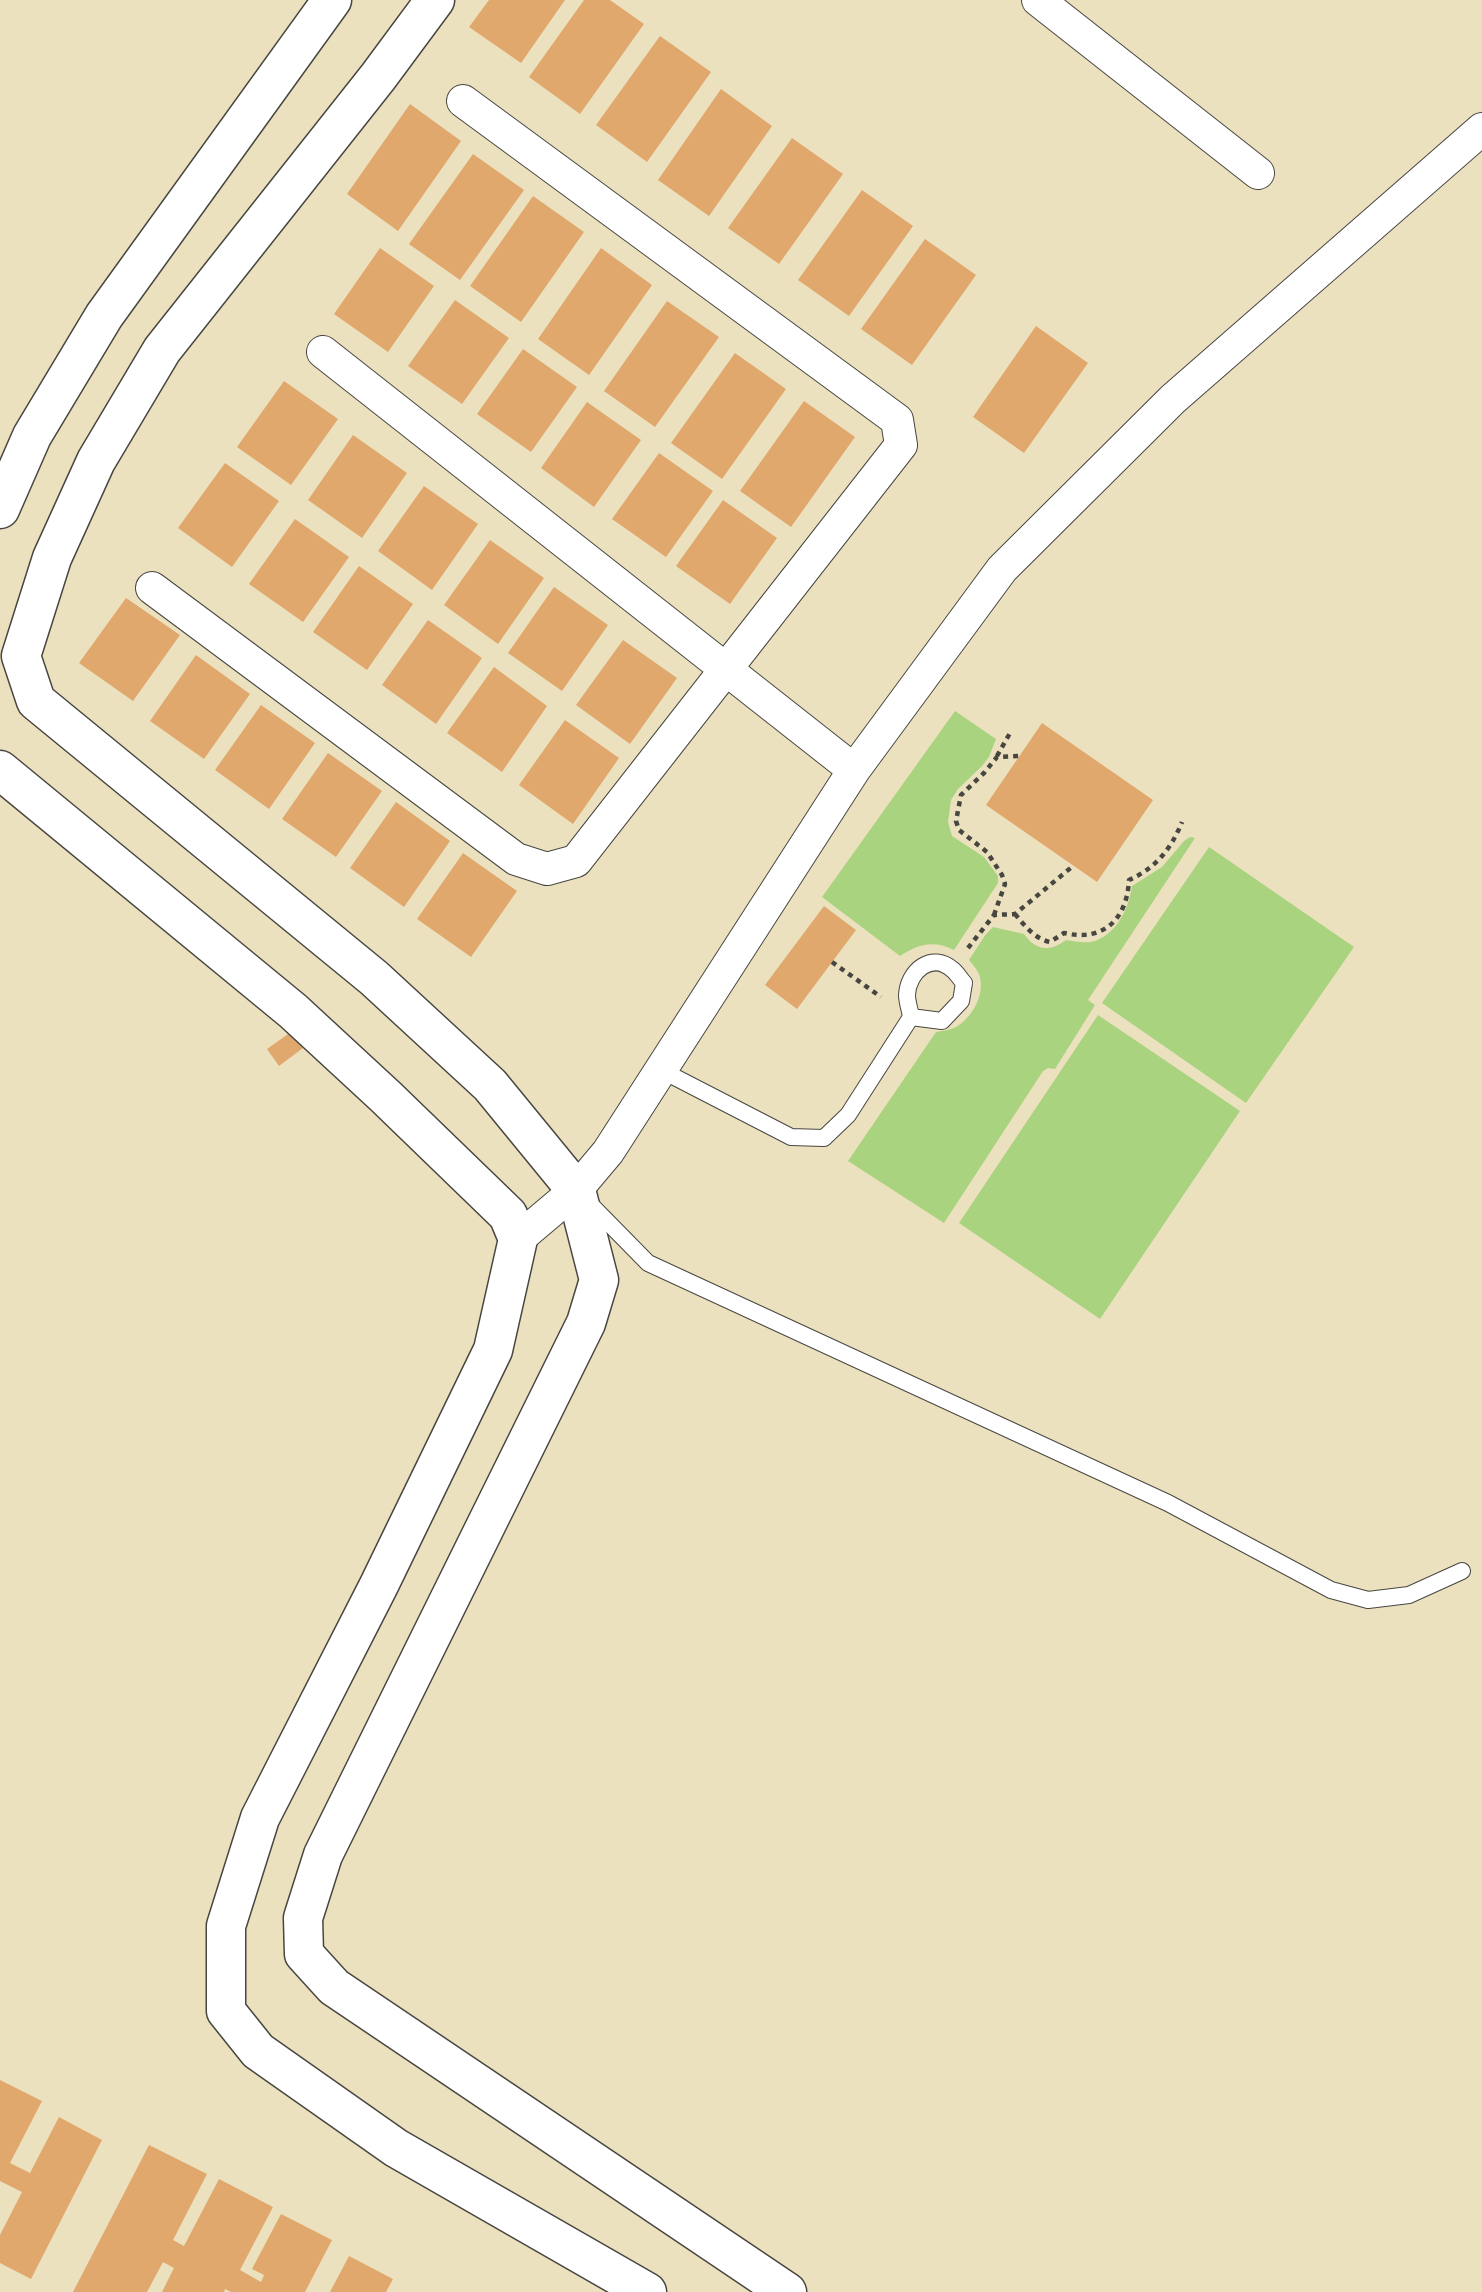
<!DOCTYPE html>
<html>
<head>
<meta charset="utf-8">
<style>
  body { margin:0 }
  canvas { display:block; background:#ebe1be }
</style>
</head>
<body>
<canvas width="1482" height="2292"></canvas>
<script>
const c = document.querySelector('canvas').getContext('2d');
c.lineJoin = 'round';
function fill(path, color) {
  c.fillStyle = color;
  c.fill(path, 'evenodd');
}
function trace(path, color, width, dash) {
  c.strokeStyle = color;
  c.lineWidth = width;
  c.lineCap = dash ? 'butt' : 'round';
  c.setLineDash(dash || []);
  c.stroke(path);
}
fill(new Path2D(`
  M955,711L996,739L989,757L982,766L958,789L951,800L948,822L952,836L984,857L998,876V883L954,950C933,940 919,944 900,956L822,897Z
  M1190,837L1195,838L1088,1000L1095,1005L1055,1069L1048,1068L1043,1071L944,1223L848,1161L936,1032C942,1031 949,1030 954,1028C972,1019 986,994 979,974C977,969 972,964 969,960L986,934L993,927L1024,934C1036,951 1050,952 1066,940C1075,941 1086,944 1095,941C1117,933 1129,908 1132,886L1162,867L1184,841Z
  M1209,847L1354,947L1246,1103L1102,1003Z
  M1098,1015L1240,1111L1100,1319L959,1223Z`), '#aad37f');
fill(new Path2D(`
  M489,0H565L521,63L469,27Z
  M584,0H610L644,24L580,114L529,77Z
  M660,36L711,72L647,162L596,125Z
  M721,89L772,126L709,216L658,180Z
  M410,104L461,141L398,231L347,194Z
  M792,138L843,174L779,264L728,228Z
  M473,154L524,190L460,280L409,244Z
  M862,190L913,226L849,316L798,280Z
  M533,196L584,232L521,322L470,286Z
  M925,239L976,275L912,365L861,329Z
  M380,248L434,286L388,352L334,314Z
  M601,248L652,285L589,375L538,339Z
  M455,300L509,338L462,404L408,366Z
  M667,301L719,337L655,427L604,391Z
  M1036,326L1088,363L1024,453L973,417Z
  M523,349L577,387L531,452L477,414Z
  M735,353L786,389L722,479L671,443Z
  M284,381L338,419L291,485L237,447Z
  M804,401L855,437L791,527L740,491Z
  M587,402L641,440L594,507L541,468Z
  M353,435L407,473L362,538L308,500Z
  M659,453L713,491L666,557L612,519Z
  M225,463L279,501L232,567L178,528Z
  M424,486L478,524L432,590L378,551Z
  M723,500L777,538L730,604L676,566Z
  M295,519L349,557L303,622L249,584Z
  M490,540L544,578L498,644L444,605Z
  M359,566L413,604L367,670L313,632Z
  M554,587L608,625L562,691L508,653Z
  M126,598L180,635L133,701L79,663Z
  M428,620L482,658L436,724L382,685Z
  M623,640L677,678L630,744L576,705Z
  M196,655L250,694L204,759L150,721Z
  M494,667L547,706L502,772L447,733Z
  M261,705L315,743L269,809L215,770Z
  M565,720L619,758L573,824L519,785Z
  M1042,723L1153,800L1097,882L986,805Z
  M328,753L382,791L336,857L282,819Z
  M396,802L450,841L404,907L350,868Z
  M463,853L517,891L471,957L417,919Z
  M824,906L856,930L797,1009L765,985Z
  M291,1032L303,1048L279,1066L267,1049Z
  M0,2080L42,2101L10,2163L30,2173L59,2117L102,2140L31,2279L0,2263V2235L22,2192L0,2181Z
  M149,2145L207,2174L173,2240L184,2246L219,2179L273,2207L240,2270L261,2282L264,2275L252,2269L281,2214L332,2240L305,2292H231L225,2289L224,2292H162L174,2268L163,2262L147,2292H73Z
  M349,2256L393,2279L386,2292H330Z`), '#e0a86d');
const lane = new Path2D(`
  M661,1070L791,1137L824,1138L848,1115L911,1017C910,1010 907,1002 907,995C908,971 932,951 953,970C957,973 960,979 964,983L961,1001L942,1021L911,1017
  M588,1202L648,1263L1168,1503L1331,1590L1368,1600L1409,1595L1462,1571`);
const street = new Path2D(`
  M1038,0L1258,173
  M323,352L854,770
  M152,588L516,859L547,869L576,861L901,445L897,420L463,101
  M518,1239L576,1190L608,1152L854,770L1002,569L1173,399L1482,129`);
const secondary = new Path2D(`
  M435,0L378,77L162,350L96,461L52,558L21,656L36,701L374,978L490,1085L576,1190L599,1280L586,1323L323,1855L303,1918L304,1954L334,1987L787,2292
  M0,509L32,436L104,316L332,0
  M0,770L293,1011L385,1096L508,1215L518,1239L493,1350L379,1585L260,1818L226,1926V2011L258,2051L396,2148L647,2292`);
trace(lane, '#484641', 18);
trace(street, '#484641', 34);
trace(secondary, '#484641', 41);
trace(new Path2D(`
  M997,756L1010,733
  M1015,914C1025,926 1035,939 1050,942L1064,933C1104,942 1127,919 1129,880C1156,868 1171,849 1182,822
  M994,915L1005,884L1002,875L987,852L959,830L956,821L961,795L984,773L997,757L1019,756
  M968,948L994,915L1015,914L1073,866
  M832,962L881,997`), '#484641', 4.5, [5, 5]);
trace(lane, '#fff', 16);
trace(street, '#fff', 32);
trace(secondary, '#fff', 38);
</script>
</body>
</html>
